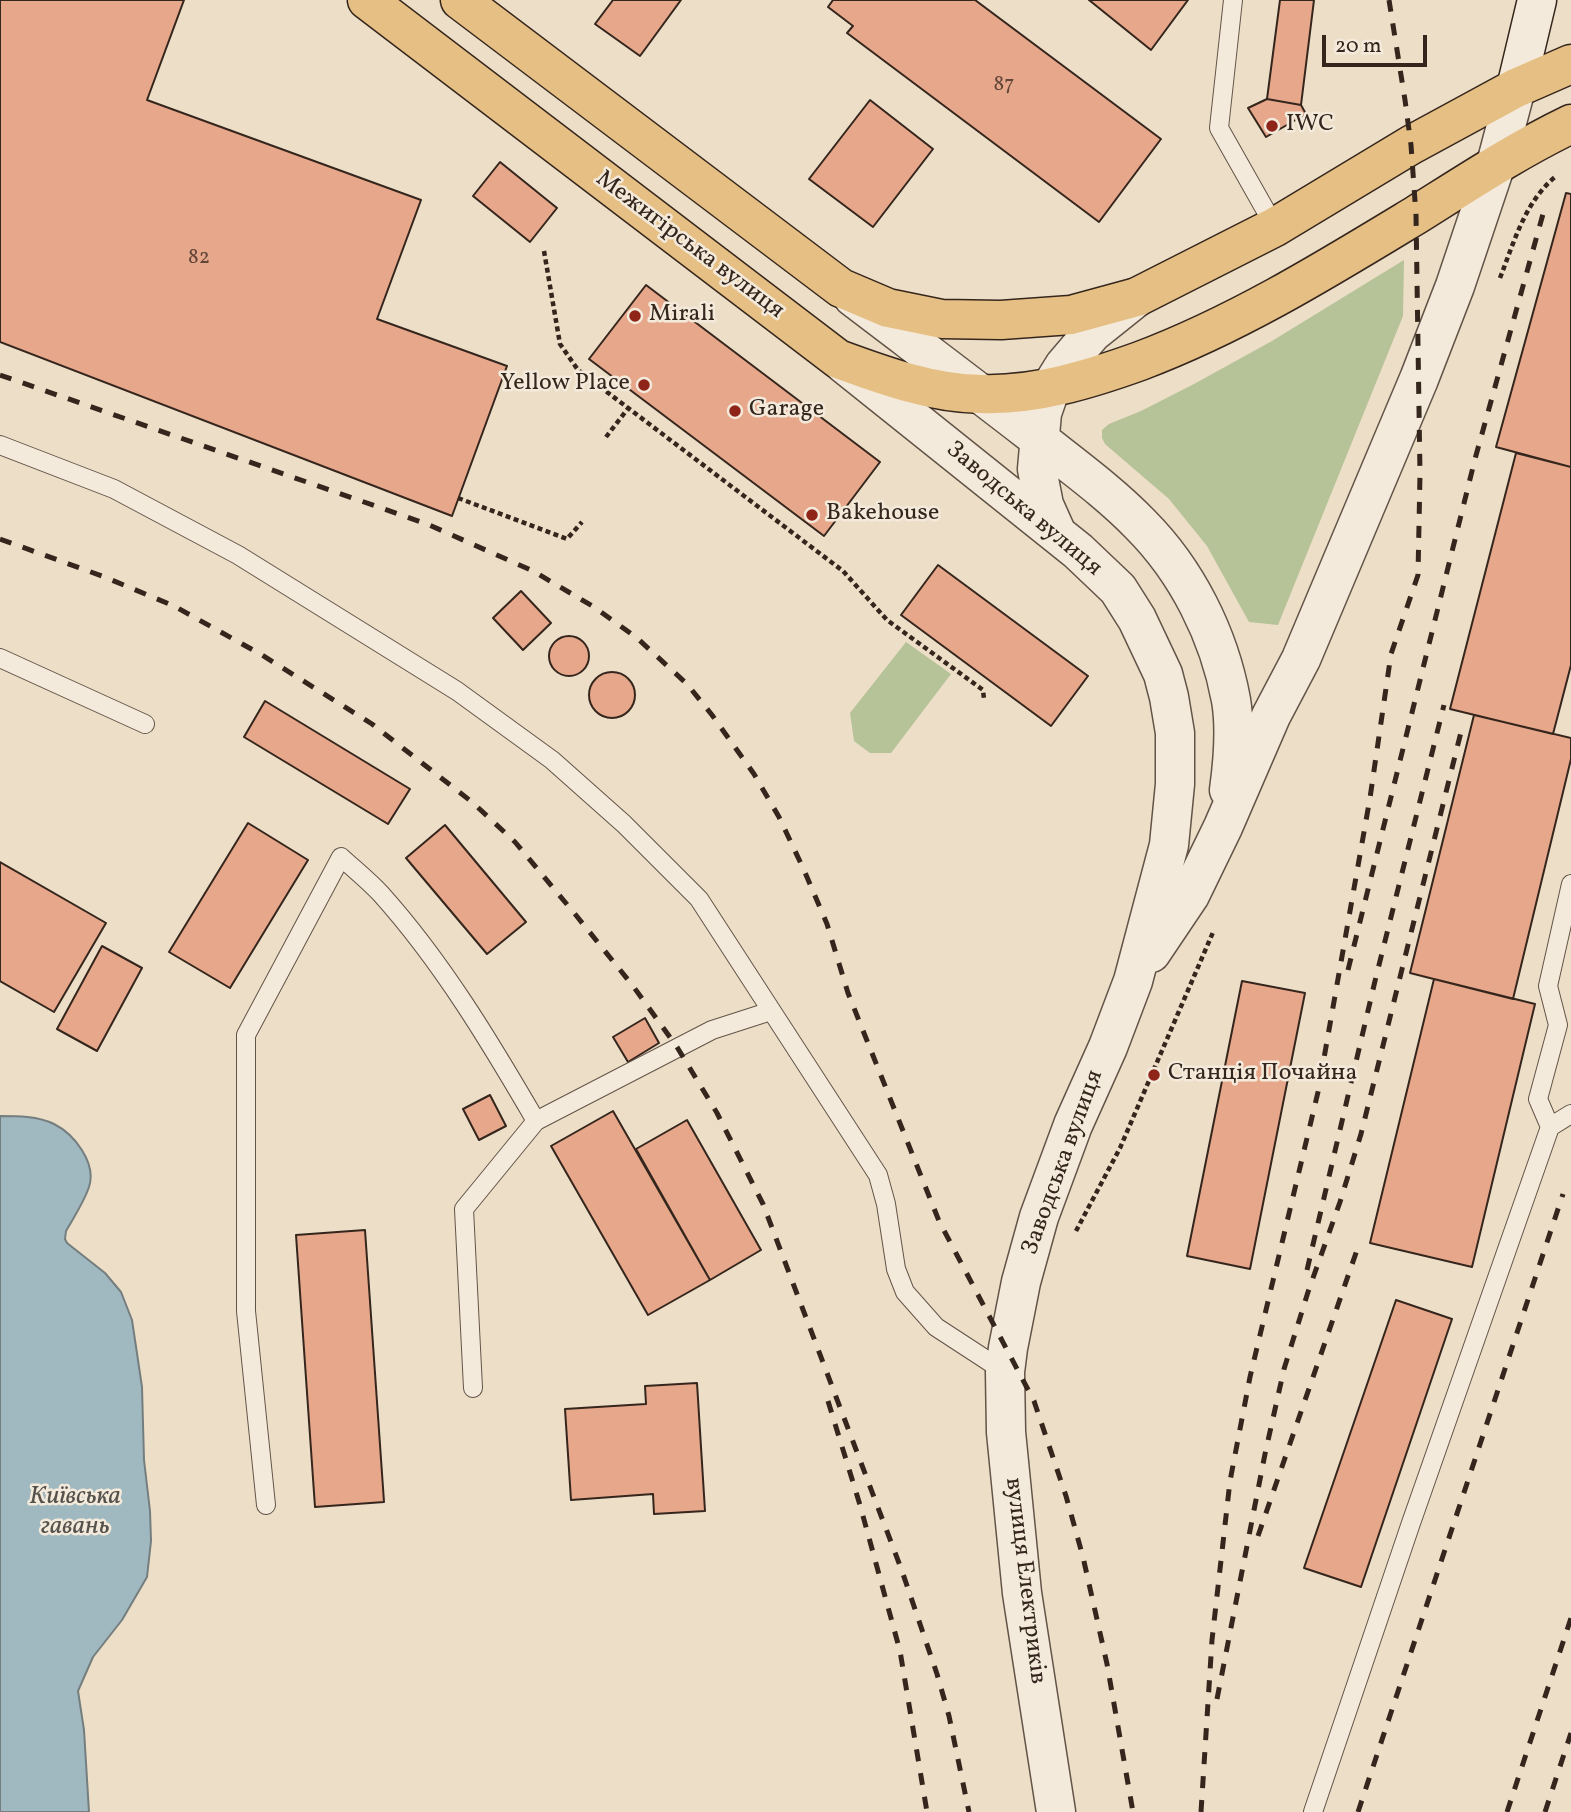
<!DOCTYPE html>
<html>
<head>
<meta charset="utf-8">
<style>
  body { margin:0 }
  #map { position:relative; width:1571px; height:1812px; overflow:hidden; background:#eddec7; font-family:Vollkorn,serif }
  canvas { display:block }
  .scale { position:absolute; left:1322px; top:35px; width:105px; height:32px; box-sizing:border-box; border:4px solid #35261d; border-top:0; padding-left:9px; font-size:21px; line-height:24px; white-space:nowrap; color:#35261d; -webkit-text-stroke:5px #f3eadb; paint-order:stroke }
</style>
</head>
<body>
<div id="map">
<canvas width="1571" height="1812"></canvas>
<div class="scale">20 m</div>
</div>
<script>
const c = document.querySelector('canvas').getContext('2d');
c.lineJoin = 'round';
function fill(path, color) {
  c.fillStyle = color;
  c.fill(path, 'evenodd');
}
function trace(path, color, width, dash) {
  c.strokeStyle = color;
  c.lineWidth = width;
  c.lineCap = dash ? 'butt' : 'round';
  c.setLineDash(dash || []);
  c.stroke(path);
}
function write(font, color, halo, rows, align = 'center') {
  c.font = font + ' Vollkorn,serif';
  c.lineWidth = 5;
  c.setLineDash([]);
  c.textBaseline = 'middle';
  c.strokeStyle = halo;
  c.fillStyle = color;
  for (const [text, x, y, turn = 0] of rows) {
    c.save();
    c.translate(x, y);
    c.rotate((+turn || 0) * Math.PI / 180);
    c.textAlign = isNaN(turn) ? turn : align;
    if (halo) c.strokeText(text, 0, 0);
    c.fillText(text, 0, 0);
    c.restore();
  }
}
fill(new Path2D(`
  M1404,260L1403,316L1278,625L1249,622L1207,546L1169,499L1105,444L1102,438V430L1109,424L1141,411L1194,384L1272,341Z
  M906,642L951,674L891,753H870L854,741L850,713Z`), '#b6c297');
const water = new Path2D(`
  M0,1116C17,1116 38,1116 54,1124C74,1134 97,1163 89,1187C84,1202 74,1217 66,1231L65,1239L67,1243L105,1273L121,1292L132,1320L142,1387L144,1460L150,1511L151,1541L147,1577L122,1620L93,1657L78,1691L84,1730L89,1812H0Z`);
fill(water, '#a0b9c1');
trace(water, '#757e7f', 2);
const building = new Path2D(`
  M0,0H184L147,100L421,200L377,319L507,366L452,516L0,342Z
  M613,0H681L640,56L595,24Z
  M833,0H975L1161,139L1099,222L847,33L853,26L828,7Z
  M1089,0H1188L1151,50Z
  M1280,0H1314L1301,105L1267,99Z
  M1267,99L1301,105L1306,114L1266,137L1248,108Z
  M870,100L933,149L873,227L809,179Z
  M500,162L557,208L530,242L473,196Z
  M1566,193L1571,194V467L1496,447Z
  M646,285L880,462L824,536L589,359Z
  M1516,453L1571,467V665L1553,734L1450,709Z
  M938,565L1088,676L1051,726L901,615Z
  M521,591L551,623L523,650L493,618Z
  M549 656a20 20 0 1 1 40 0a20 20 0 1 1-40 0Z
  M589 695a23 23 0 1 1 46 0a23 23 0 1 1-46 0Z
  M265,701L410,789L388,824L244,737Z
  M1474,715L1571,738V759L1513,999L1410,973Z
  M248,823L308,860L230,988L169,952Z
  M445,825L526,922L487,954L406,858Z
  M0,862L106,923L54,1012L0,981Z
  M102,946L142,968L97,1051L57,1029Z
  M1434,979L1535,1004L1472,1267L1370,1243Z
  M1242,981L1305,993L1250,1269L1187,1256Z
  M645,1018L659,1043L628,1062L613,1037Z
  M490,1095L506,1126L479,1140L463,1109Z
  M613,1111L710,1280L648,1315L551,1146Z
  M687,1120L761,1250L710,1280L636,1149Z
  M365,1230L384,1502L315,1507L296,1235Z
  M1396,1300L1452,1319L1361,1587L1304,1568Z
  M697,1383L705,1511L654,1514L653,1494L571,1500L565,1409L646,1404L645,1386Z`);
fill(building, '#e7a78b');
trace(building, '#35261d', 2);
const service = new Path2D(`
  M1233,0L1219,128L1275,227
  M0,445L114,489L238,555L457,691L552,760L624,824L699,899L878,1175L886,1204L896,1269L905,1292L936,1327L1005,1372
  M0,658L145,724
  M1550,1127L1538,1099L1558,1025L1548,986L1571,884
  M473,1388L464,1209L536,1121L712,1030L771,1011
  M266,1505L246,1311V1035L341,857C354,869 369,881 381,894C442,962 490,1042 536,1121
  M1313,1812L1411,1523L1550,1127L1571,1114`);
const tertiary = new Path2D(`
  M853,297C912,342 972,387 1030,432C1067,462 1107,490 1140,524C1187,571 1219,635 1231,700C1236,730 1233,761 1229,790
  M843,363L1078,551L1118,589L1137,619L1163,674L1169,697L1175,733V784L1169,845L1133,981L1108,1047L1073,1125L1039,1217L1021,1282L1008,1348L1005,1372L1006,1432L1022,1593L1056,1812
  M1057,534L1044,505L1037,469L1042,413L1051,387L1064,366L1092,333L1137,297
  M1151,953L1190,895L1223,827L1271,716L1301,659L1419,379L1455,286L1496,164L1516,88`);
const secondary = new Path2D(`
  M1516,88L1537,0`);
const primary = new Path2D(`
  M367,0L838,359C884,376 931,393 981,394C1035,396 1090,379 1140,361C1238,324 1327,269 1416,215C1467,183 1517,150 1571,124
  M460,0L841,288L888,308L942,319L1001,320L1071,315L1137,297L1275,227L1411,145L1516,88L1571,64`);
trace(service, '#635448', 20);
trace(tertiary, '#635448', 41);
trace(secondary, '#35261d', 41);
trace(primary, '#35261d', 41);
trace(new Path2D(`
  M544,251L560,344L578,370L843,571L887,620L983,690L984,699
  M1500,278C1514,242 1525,202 1555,177
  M606,437L629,407
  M458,498L567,539L582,522
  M1076,1231L1120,1148L1214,930`), '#35261d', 4.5, [5, 3.5]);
trace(service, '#f3eadb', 18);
trace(tertiary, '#f3eadb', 38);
trace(secondary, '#f3eadb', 38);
trace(primary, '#e6bf84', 38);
trace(new Path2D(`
  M0,375L427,524L533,571L594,607L637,638L687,684L712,715L754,774L779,817L804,870L827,924L848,993L939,1221L1034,1401L1066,1496L1083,1557L1107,1664L1133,1812
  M0,539L102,576L174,606L262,655L372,724L472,802L515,842L575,914L633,986L677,1047L717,1113L763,1204L902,1571L937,1674L949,1716L969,1812
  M1348,970L1475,459L1543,214
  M1307,1270L1375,981L1444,705
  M828,1401L860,1505L900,1651L927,1812
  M1258,1536L1357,1250
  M1217,1699L1265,1454L1284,1369L1308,1292L1340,1202L1361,1134L1461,732
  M1201,1812L1212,1640L1230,1481L1250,1377L1318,1092L1370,798L1391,654L1418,575L1420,474L1416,215L1411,145L1405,100L1389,0
  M1358,1812L1563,1194
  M1507,1812L1571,1618
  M1545,1812L1571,1733`), '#35261d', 5, [12, 12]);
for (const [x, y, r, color] of [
  [1272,126,7,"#8f2418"],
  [635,316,7,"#8f2418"],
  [644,385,7,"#8f2418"],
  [735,411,7,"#8f2418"],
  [812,515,7,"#8f2418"],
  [1154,1075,7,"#8f2418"]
]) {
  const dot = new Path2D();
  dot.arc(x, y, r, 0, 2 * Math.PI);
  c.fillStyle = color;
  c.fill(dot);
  trace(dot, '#f3eadb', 2.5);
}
write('21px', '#624638', null, [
  ["87",1004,86],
  ["82",199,259]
]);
write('24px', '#35261d', '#f3eadb', [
  ["IWC",1286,126],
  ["Mirali",649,316],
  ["Yellow Place",630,385,"right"],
  ["Garage",749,411],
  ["Bakehouse",826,515],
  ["Станція Почайна",1168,1075]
], 'left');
write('24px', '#35261d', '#f3eadb', [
  ["Межигірська вулиця",689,246,37],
  ["Заводська вулиця",1023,510,40],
  ["Заводська вулиця",1064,1163,-70],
  ["вулиця Електриків",1024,1581,83]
]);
write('italic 26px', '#55524e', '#f3eadb', [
  ["Київська",75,1498],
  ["гавань",75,1528]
]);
</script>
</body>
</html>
